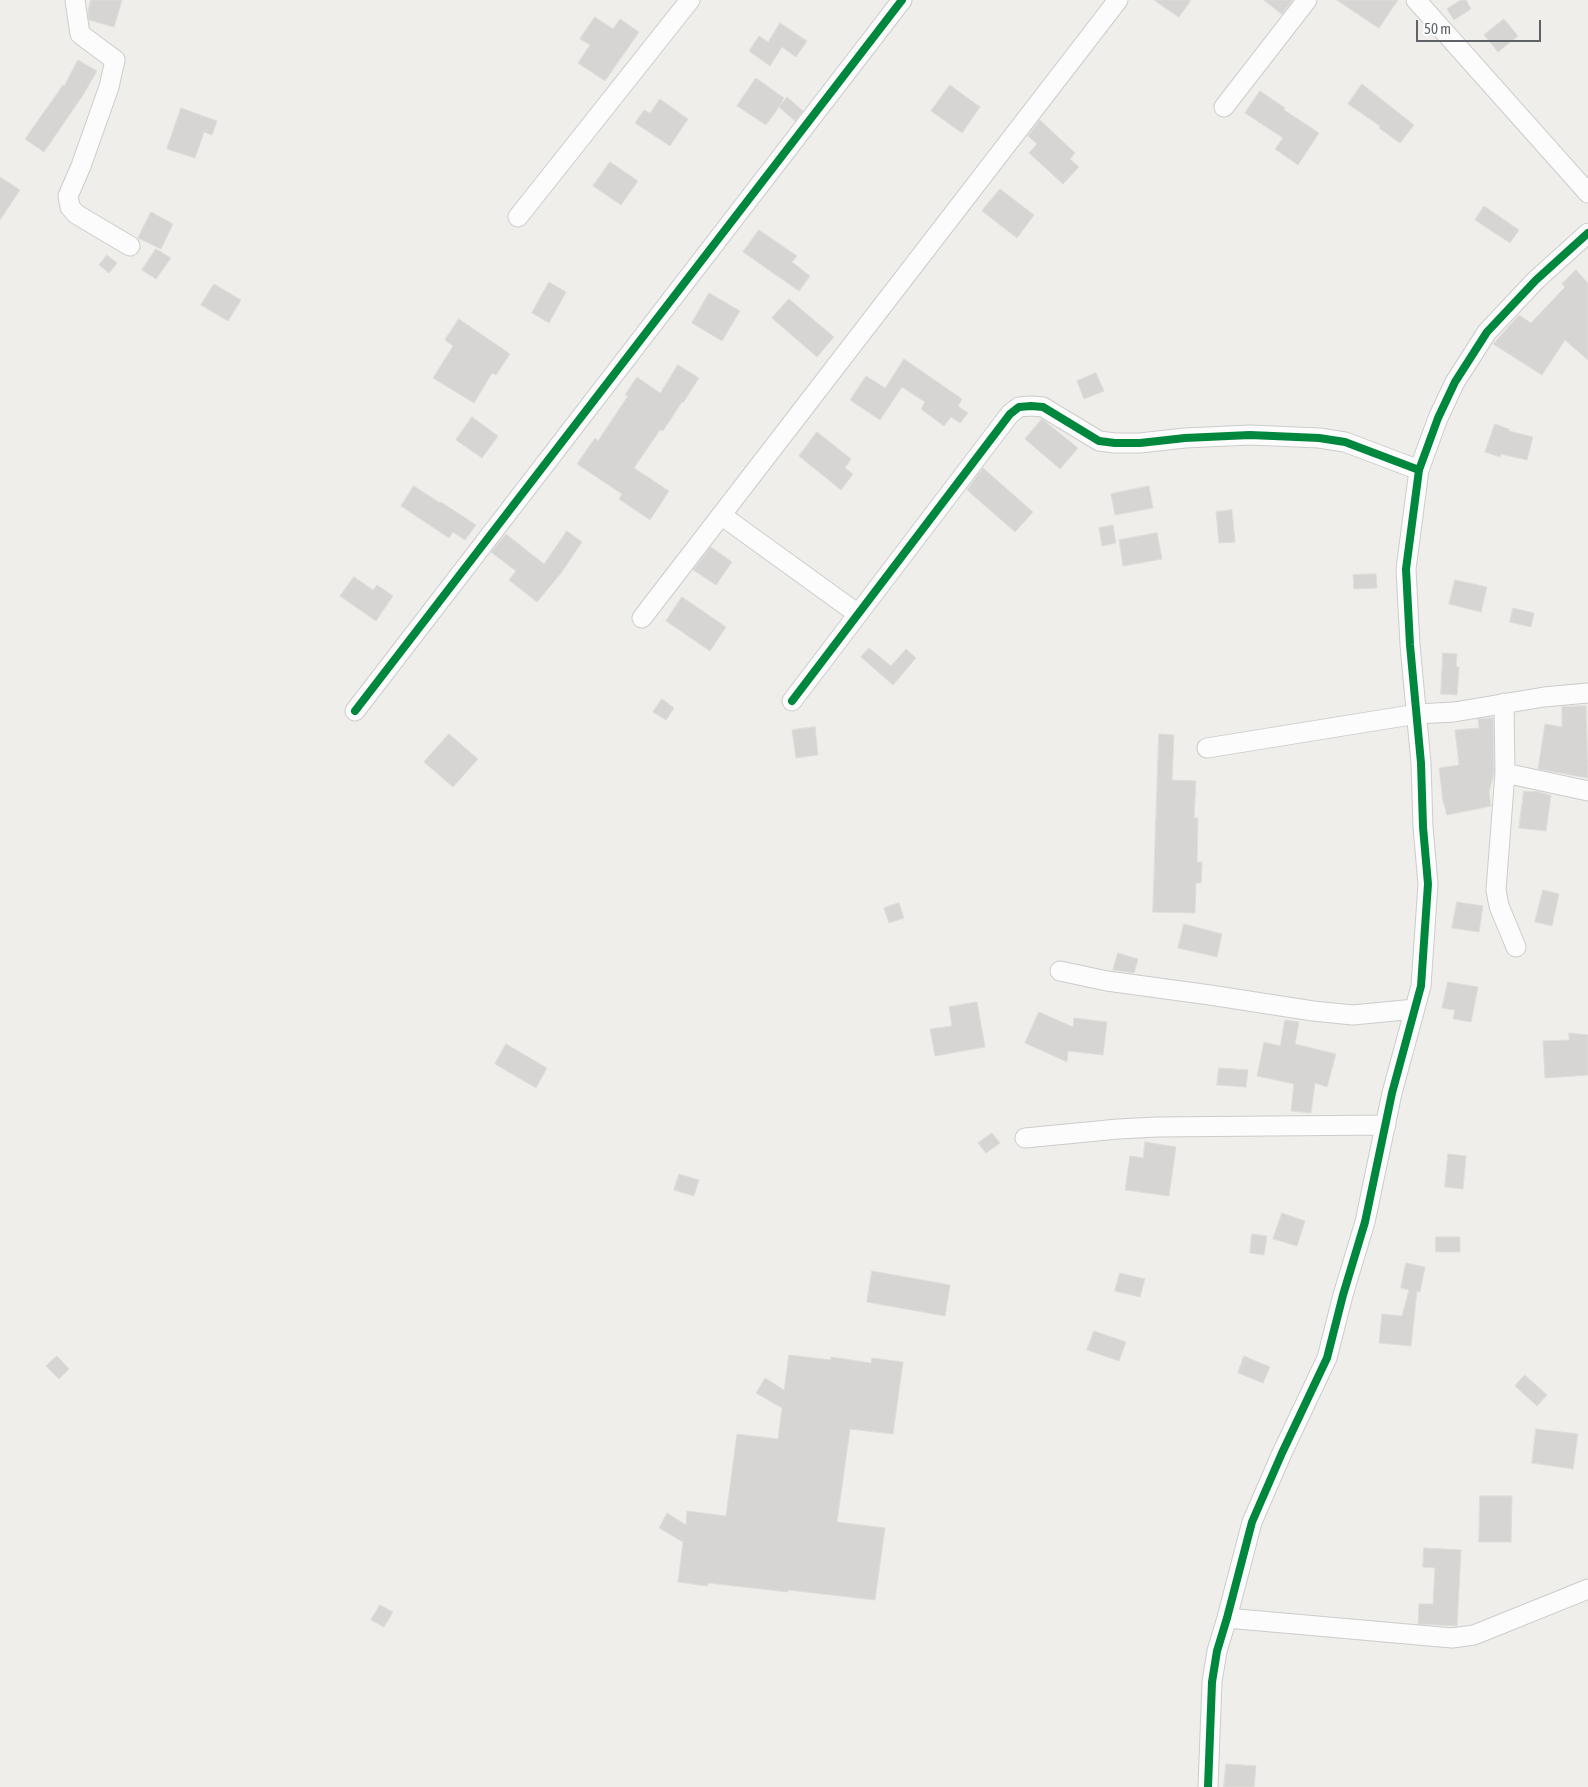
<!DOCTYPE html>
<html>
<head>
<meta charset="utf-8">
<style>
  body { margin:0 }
  #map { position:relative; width:1588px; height:1787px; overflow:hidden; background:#efeeea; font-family:"Asap Condensed",sans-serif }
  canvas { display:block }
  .scale { position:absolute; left:1416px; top:20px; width:125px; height:22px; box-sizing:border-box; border:2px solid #5f6368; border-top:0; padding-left:6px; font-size:15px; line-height:18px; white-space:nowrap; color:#5f6368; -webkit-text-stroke:4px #fff; paint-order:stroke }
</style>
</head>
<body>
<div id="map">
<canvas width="1588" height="1787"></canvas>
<div class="scale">50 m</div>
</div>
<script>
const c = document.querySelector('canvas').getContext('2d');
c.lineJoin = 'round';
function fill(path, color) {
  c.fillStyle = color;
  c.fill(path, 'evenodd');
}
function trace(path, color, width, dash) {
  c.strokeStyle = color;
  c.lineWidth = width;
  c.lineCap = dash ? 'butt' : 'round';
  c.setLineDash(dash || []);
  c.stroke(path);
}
const building = new Path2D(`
  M91,0H122L114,27L89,20L88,11Z
  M1154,0H1191L1179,17Z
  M1264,0H1293L1282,14Z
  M1337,0H1398L1379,28Z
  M1461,0H1466L1471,9L1454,20L1447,9Z
  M595,17L613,29L620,19L639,32L605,81L578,63L590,45L580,39Z
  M1504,19L1518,36L1498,52L1484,35Z
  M780,23L807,41L796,57L782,47L770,66L749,51L759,36L768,42Z
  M78,60L97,71L83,95L44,152L25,139L63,85L64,86Z
  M756,78L784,98L779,107L787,97L803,111L795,121L779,107L766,125L737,106Z
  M1362,84L1414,125L1400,143L1379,128L1380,126L1348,104Z
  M950,85L980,107L962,133L931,111Z
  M1260,91L1285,108L1284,110L1319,133L1298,165L1275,149L1283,138L1245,113Z
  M660,99L688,119L670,146L635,123L644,110L650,113Z
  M181,108L217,121L212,135L204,132L195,158L167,149Z
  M1040,120L1075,153L1070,159L1079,167L1063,184L1029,153L1037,144L1028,136Z
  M610,162L638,181L621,205L593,186Z
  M0,177L20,190L0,220Z
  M1000,189L1034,215L1017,238L982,211Z
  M1484,206L1519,230L1510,243L1475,220Z
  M151,212L173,224L161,249L138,238Z
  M759,230L797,256L792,262L810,276L799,291L743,252Z
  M156,249L171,258L156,279L142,270Z
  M107,255L117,263L109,273L99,265Z
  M1576,270L1588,283V360L1565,340L1542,375L1493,344L1519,315L1531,323L1565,287L1562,284Z
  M549,282L566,292L549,323L532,313Z
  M214,284L241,300L228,321L201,305Z
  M709,293L740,311L722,341L692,323Z
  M789,299L834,337L817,357L772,318Z
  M459,319L510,354L496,375L492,373L474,403L433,378L453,346L445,340Z
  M904,359L962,399L958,406L968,413L960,423L951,417L944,426L921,409L925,402L902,387L880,420L850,400L866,376L885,388Z
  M678,365L699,378L683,403L682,402L663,431L660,430L634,468L669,491L650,520L619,499L622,494L577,464L595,438L598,441L628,396L625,395L637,377L660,393Z
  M1096,373L1104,391L1084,399L1077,381Z
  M472,417L498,436L482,458L456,440Z
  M1042,419L1078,448L1060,469L1025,439Z
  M1495,424L1509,429V431L1533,437L1527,460L1501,454L1500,457L1485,452Z
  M817,432L851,459L845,468L853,474L841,490L799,456Z
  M983,468L1033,512L1015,532L967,490Z
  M414,486L440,503L441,502L476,525L465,540L453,532L449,538L401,506Z
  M1149,486L1153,508L1115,515L1111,494Z
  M1232,510L1235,542L1219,543L1216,512Z
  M1113,525L1116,543L1102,546L1099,528Z
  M567,531L582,542L561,573L537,602L509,580L516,571L491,552L506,534L544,564Z
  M1157,533L1162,559L1123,566L1119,540Z
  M711,547L732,562L716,585L693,570Z
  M1376,574L1377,588L1354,589L1353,575Z
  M354,577L373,590L377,585L393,596L376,621L340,596Z
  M1455,580L1487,587L1481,612L1449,604Z
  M682,597L726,627L710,651L666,621Z
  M1513,608L1534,613L1531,627L1510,622Z
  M869,648L891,666L906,649L916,658L893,685L861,657Z
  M1443,653L1457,654L1456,667H1459L1457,695L1441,694Z
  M662,699L674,708L666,720L653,712Z
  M1586,706L1588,778L1538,769L1545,724L1562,727V707Z
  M1493,718L1494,773L1489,792L1491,806L1447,815L1443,801L1439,768L1459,765L1455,730L1479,728L1478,719Z
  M815,727L818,755L796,758L792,730Z
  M449,734L478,759L453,787L424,762Z
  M1159,734L1174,735L1172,780L1196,781L1194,818H1198L1197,862H1202L1201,883H1196L1195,913L1153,912Z
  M1524,791L1535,792V791L1551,795L1546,831L1519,828Z
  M1543,890L1559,894L1552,926L1535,922Z
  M1457,902L1483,906L1479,932L1452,928Z
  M899,903L904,918L889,923L884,908Z
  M1184,924L1222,934L1217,957L1178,948Z
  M1118,953L1138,959L1134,973L1113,970Z
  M1448,982L1478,987L1471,1022L1453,1019L1455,1010L1442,1008Z
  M977,1002L985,1047L935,1056L930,1029L952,1026L949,1007Z
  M1039,1012L1073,1027L1074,1018L1107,1022L1103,1055L1068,1051L1067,1062L1025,1043Z
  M1285,1020L1299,1022L1295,1044L1336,1054L1327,1087L1315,1083L1311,1113L1291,1111L1294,1084L1257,1076L1264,1042L1280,1046Z
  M1569,1033L1588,1035V1075L1545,1078L1543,1041L1569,1040Z
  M506,1044L547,1068L536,1088L495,1064Z
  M1219,1068L1248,1070L1246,1087L1217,1085Z
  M992,1133L1000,1143L986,1153L978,1143Z
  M1145,1142L1176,1147L1169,1196L1125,1190L1130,1156L1143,1158Z
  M1448,1154L1466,1156L1463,1189L1445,1187Z
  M679,1174L699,1180L694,1196L674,1190Z
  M1282,1213L1305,1221L1297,1246L1273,1239Z
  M1252,1234L1267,1236L1264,1255L1250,1253Z
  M1436,1237H1460V1252H1436Z
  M1406,1263L1425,1267L1420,1292L1417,1291L1411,1346L1379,1343L1382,1314L1402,1316L1409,1290L1401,1288Z
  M872,1271L950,1285L945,1316L867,1302Z
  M1120,1273L1145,1279L1140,1297L1115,1291Z
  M1094,1331L1126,1342L1119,1361L1087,1350Z
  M789,1355L831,1360V1357L871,1363L872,1358L903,1362L893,1434L850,1429L837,1522L885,1528L875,1600L788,1590V1592L708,1583L707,1586L678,1582L683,1542L659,1528L667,1513L686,1525L687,1511L726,1516L737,1434L778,1439L782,1408L756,1393L765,1378L784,1390Z
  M57,1356L69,1369L59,1379L46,1366Z
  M1244,1356L1270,1367L1263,1383L1238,1373Z
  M1525,1375L1547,1395L1537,1406L1515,1386Z
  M1536,1429L1578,1434L1573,1469L1532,1463Z
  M1480,1496H1512L1511,1542H1479Z
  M1424,1548L1461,1550L1457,1626L1418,1624L1419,1604H1433L1435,1568L1423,1567Z
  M380,1605L393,1612L384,1627L371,1620Z
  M1226,1764L1256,1766L1254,1787H1224Z`);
fill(building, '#d6d5d3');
trace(building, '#deddd9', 1);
const minor = new Path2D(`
  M75,0L80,34L115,60L109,87L81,166L68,196L70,207L76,214L130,246
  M1416,0L1588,193
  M1224,107L1307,0
  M518,217L690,0
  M721,515L858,614
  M642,618L1118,0
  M792,701L1010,414L1019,407L1031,406L1043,407L1099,441L1115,443H1140L1185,438L1250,435L1319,438L1345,442L1419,470
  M1504,703L1505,773L1588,791
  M355,711L902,0
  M1207,748L1417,714L1454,712L1544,697L1588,693
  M1505,773L1496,890L1499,906L1516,947
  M1060,971L1107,981L1210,995L1313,1011L1353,1015L1415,1009
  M1025,1138L1118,1129L1157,1127L1386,1125
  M1227,1618L1452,1638L1474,1635L1588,1589
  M1208,1787L1212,1682L1217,1651L1227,1618L1252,1522L1282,1453L1327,1358L1343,1295L1365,1222L1392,1093L1421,986L1428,884L1423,827L1421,763L1410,645L1406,569L1419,470L1438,418L1455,382L1487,332L1536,280L1588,233`);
trace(minor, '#cbcccc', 21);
trace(minor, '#fdfcfc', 19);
trace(new Path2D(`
  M792,701L1010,414L1019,407L1031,406L1043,407L1099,441L1115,443H1140L1185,438L1250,435L1319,438L1345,442L1419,470
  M355,711L902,0
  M1208,1787L1212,1682L1217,1651L1227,1618L1252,1522L1282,1453L1327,1358L1343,1295L1365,1222L1392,1093L1421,986L1428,884L1423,827L1421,763L1410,645L1406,569L1419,470L1438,418L1455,382L1487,332L1536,280L1588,233`), '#00873e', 8);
</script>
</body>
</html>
